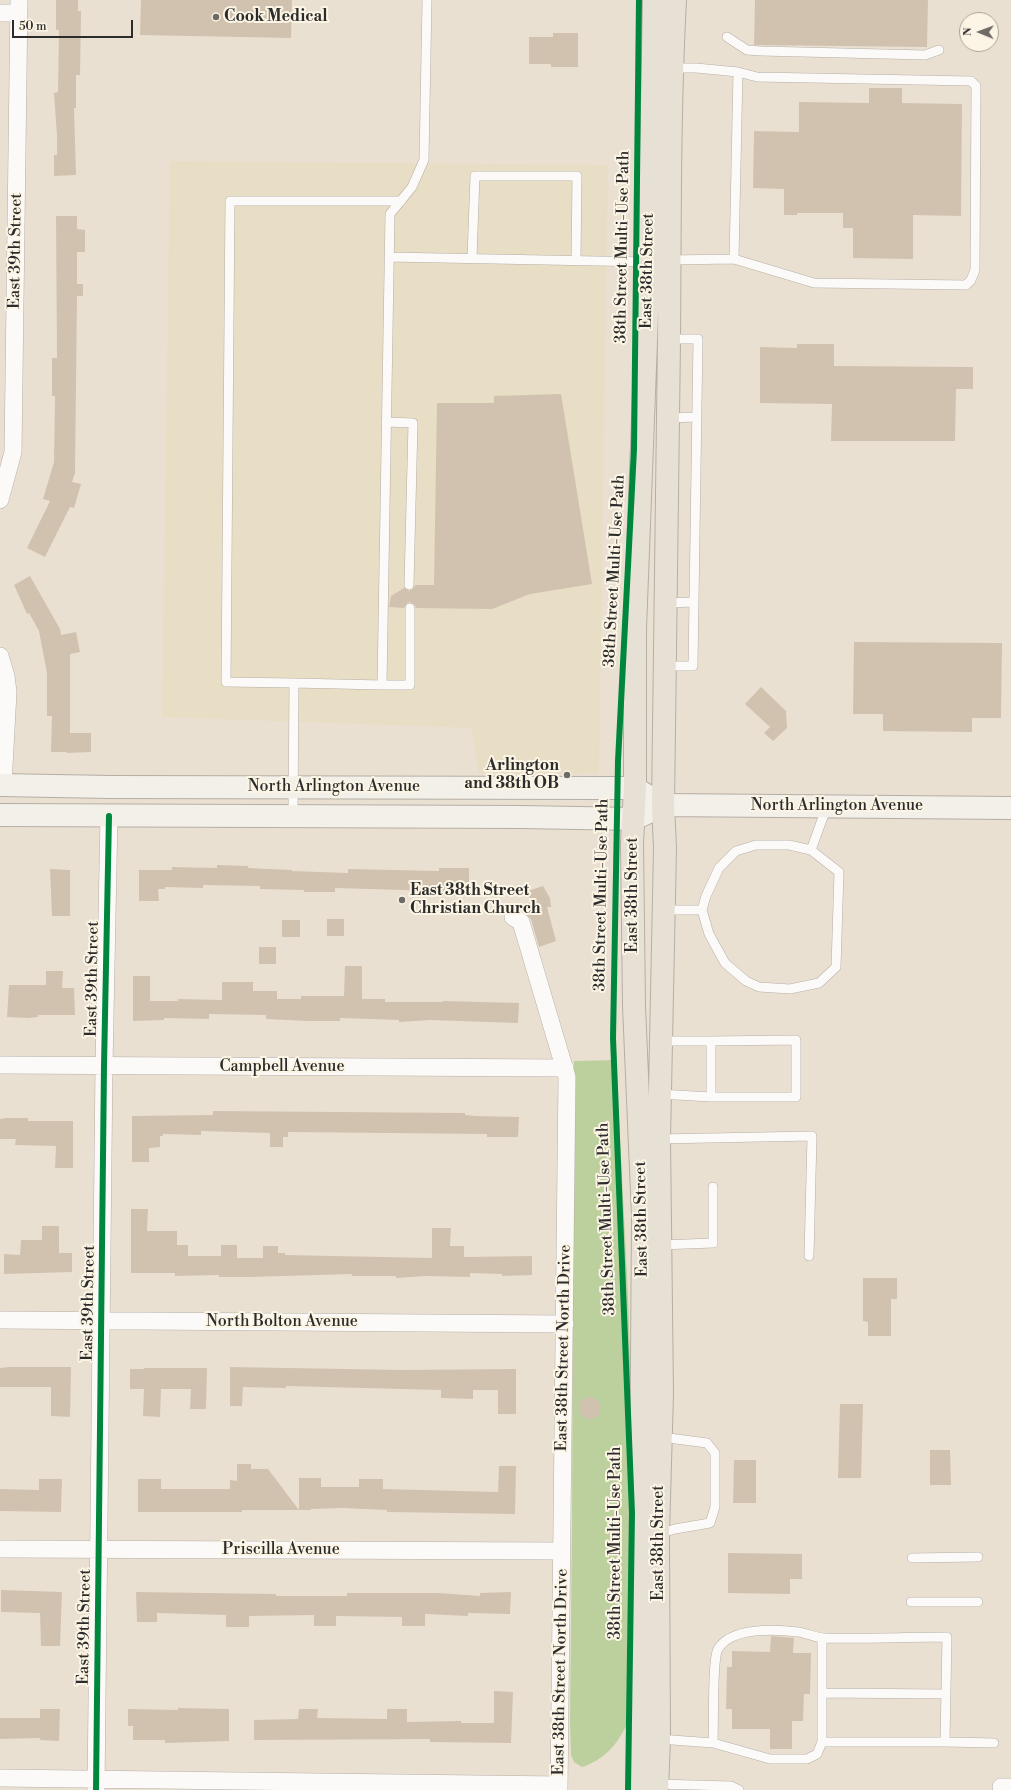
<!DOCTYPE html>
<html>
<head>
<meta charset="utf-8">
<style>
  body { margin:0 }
  #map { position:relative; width:1011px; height:1790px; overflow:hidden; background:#eae0d2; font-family:"Libre Bodoni",serif }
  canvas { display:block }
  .north { position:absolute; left:959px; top:12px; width:40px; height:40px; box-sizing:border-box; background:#fcf5e5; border:1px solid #a8a49b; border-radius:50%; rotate:271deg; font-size:11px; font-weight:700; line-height:16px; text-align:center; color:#2b2b2b }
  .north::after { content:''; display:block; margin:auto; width:14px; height:18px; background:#6e6a65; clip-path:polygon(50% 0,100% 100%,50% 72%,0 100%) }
  .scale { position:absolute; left:12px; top:20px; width:121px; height:18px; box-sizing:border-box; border:2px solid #2b2b2b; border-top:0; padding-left:5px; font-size:12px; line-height:14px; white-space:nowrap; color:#2b2b2b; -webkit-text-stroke:3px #fcf5e5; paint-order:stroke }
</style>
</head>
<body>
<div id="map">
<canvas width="1011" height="1790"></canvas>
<div class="north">N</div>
<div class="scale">50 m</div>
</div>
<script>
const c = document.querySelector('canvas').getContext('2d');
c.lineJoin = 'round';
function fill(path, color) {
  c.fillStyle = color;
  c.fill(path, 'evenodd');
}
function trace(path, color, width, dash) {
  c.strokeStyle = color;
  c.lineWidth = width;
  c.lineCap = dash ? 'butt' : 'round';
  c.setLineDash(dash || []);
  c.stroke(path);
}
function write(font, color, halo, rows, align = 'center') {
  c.font = font + ' "Libre Bodoni",serif';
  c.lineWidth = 4;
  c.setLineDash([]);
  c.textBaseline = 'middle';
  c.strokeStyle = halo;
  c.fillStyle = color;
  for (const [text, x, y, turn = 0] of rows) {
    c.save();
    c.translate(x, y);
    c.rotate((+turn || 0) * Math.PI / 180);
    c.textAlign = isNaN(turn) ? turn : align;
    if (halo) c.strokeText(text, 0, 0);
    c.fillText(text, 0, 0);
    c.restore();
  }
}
fill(new Path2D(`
  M170,161L608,165L599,774L478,773L472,728L162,717Z`), '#e8ddc5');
fill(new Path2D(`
  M616,1060L628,1294L632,1430L633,1711C622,1737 610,1758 582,1767L574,1762L571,1755L570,1720L572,1520L574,1061Z`), '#bbd09c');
fill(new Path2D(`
  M56,0H78V11H81L80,75H76V108H74L76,175L54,176V155H57V136L54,93L58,92L59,30H56Z
  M141,0H292L291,38L140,35Z
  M755,0H928L927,47L754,45Z
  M553,33H578V67H551V64H529V37H553Z
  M869,88H902V103L962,104L961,216L913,215V259L853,258V228H843V213H797V215H784V189L753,188L754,131L799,132V102L869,103Z
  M56,216H77V229L85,230V252H77V284H83V296H77L75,473L72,482L81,484L74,508L70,507L45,557L27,548L50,501L43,499L54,462L55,396H52V358H57Z
  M797,344H834V366L973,367V389H956L955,441H831L832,404L760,403V347L797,348Z
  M561,394L592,584L530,594L492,609L416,608L415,605L410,602L407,603L404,608L389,607L391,596L404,588L409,591L414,588L415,585H434L437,403H494V396Z
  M30,576L60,629L61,635L76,632L80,652L70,654V733H91V752L67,753V752H51L52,716H47V673L39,631L29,613L27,614L14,585Z
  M854,642L1002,643L1001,718H972V732L883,731V714H853Z
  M761,687L786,711L787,728L773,741L764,733L770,727L745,704Z
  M217,865L248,866V868L292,870V871L348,873V869L439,871V868H469V896H438V891L335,888V892H304V890L260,889V886L203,885V888L165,887V889H158L159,901H139V870H172V867L217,868Z
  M50,869L70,870V916H52Z
  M543,886L550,898L551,907H547L556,941L539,947L531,919L523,912L522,906L531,902L528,891Z
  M327,919H344V936H327Z
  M282,920H300V937H282Z
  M259,947H276V964H259Z
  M345,966H362V999H385V1002H443V1001L519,1003L518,1023L430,1020L399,1022V1020L340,1018V1021H308L266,1019V1015L209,1014V1019L164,1018V1020L133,1021V976H150V1001H178V999L222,1000V982H253V991H277V999H301V996H344Z
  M46,971H63L62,988H74L75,1015H38V1017L28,1018L7,1017L9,985H46Z
  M213,1111L465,1113V1115L475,1116L519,1117L518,1137H487V1134L288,1132V1137H283V1147H270V1133L201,1131V1135L163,1134V1136H160V1147L149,1148V1162H132V1116L213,1115Z
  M7,1118H28V1121H73V1168H55L56,1146L15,1145L16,1139H0V1119Z
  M131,1209H148L147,1231H177V1245H188V1256H221V1245H237V1258H263V1246H278V1253H285V1255L432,1258V1228H451L450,1246H464V1257L532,1256V1275L502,1276V1274L470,1273V1277L426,1276L396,1278V1276H352V1274L249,1277H219V1275L175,1276V1273H131Z
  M42,1226H59V1253H72V1272L4,1274V1254L20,1255L21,1240H42Z
  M863,1278H897V1299H891V1336H868V1322L863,1321Z
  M9,1367H71L70,1417L51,1416V1387H0V1368Z
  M230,1367L403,1370L516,1369V1414H498V1390H473V1399L441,1398V1390L286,1386V1388L243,1387L242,1406H230Z
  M144,1368H207L206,1409H190L191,1389H161L160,1417L143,1416L144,1389H130V1369H144Z
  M590,1396L600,1403V1415L589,1420L579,1413V1402Z
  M840,1404H863L861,1478H838Z
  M930,1450H950L951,1485H930Z
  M734,1460H756V1503H733Z
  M237,1464H251V1469H268L299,1510V1478H321V1487H359V1479H383V1489L498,1492L499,1466H516L515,1514L387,1512V1510L343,1508L311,1509V1510H242V1512H138V1479H161V1489H230V1480L237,1481Z
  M39,1479H62L61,1512L0,1511V1489L39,1490Z
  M728,1553L802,1554V1579H790V1594L728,1593Z
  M1,1590L62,1592L60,1646H41L40,1613L1,1612Z
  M136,1592L276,1594V1596H347V1593H438L480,1596V1593L511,1592L510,1614L468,1613V1616L425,1614V1626H402V1617L336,1616V1626H314V1615L249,1616V1627H226V1615L157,1613V1622H137Z
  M771,1636L794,1638L793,1653H811L810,1694H804L803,1721H792V1749H770V1729H732V1709H726L727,1667H732V1651L770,1652Z
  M494,1691L513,1692L511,1743L430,1742V1739L254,1740V1720L298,1719L299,1709H318L317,1718L387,1719V1709H407V1722L461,1721V1723H494Z
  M178,1708L229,1709V1741L165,1743V1740H133V1726H128V1709L178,1710Z
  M40,1709H60L59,1741L40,1740V1738L0,1739V1718H40Z`), '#d1c2af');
const lane = new Path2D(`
  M727,37L747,50L761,51L925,55L939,50
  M389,257L649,262
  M472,258L475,176H577L576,260
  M734,259L814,283L966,285L971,280L975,270L976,86L971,81L757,77L738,72
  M670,260L734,259L738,72L696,68H672
  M668,418L696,417
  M386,422L413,423L409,585
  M666,603L694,602
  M665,666H693L698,339H669
  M294,683L226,682L230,201H401
  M382,685H410V608
  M293,816L294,683L382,685L390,214L412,187L424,160L427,0
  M811,850L827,806
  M663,910H702L709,934L725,963L746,981L759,987L790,989L819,983L836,967L839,872L811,850L789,845H756L736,851L719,868L706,896L702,910
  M659,1094L711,1097V1041H661
  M711,1097H796V1040L711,1041
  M659,1139L812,1136L809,1256
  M660,1245L713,1243V1187
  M658,1534L675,1529L710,1523L715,1507V1453L707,1443L661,1437
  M912,1558L978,1557
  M911,1602H978
  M822,1693V1638
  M659,1739L713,1743L770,1759H807L817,1754L822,1742H945L947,1637C906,1637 865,1639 825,1638C816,1638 807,1633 798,1632C776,1629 731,1627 718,1649C712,1659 714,1727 713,1743
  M822,1742V1693L946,1694
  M945,1742L994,1743
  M657,1784L731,1786L739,1790`);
const street = new Path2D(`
  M0,13H18
  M0,500L13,452L19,0
  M0,656L6,676L8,692L3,785
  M513,917L521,922L567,1077L559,1790
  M0,1065L565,1068
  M0,1320L565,1324
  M0,1549L562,1551
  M0,1778L559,1785
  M1001,1787H1011
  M96,1790L104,1066L109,816`);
const secondary = new Path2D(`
  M0,785L110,787L604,788H635L651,798
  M0,815L521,817L634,819L663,805L1011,808`);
const primary = new Path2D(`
  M639,1790L643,1216L634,1006L632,843L635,788V629L649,262L654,0
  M657,1790L659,1739L658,1534L662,1394L659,1139L665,848L663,805C666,650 668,495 669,340C670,226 669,113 675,0`);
trace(lane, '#b5aea5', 10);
trace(street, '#b5aea5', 18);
trace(secondary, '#b5aea5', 24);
trace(primary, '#b5aea5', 24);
trace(lane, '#fcfaf8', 9);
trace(street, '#fcfaf8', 17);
trace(secondary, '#f2f0e9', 22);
trace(primary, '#e6e1d4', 22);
trace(new Path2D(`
  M96,1790L104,1066L109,816
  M628,1790L632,1513L613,1038L618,761L634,449L639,0`), '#00873e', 6);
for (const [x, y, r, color] of [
  [216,17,4,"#6e6a65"],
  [567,775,4,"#6e6a65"],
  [402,900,4,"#6e6a65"]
]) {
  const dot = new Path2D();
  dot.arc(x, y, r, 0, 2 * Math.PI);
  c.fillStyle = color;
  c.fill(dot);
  trace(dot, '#fcf5e5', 1.5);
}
write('bold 16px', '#2b2b2b', '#fcf5e5', [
  ["Cook Medical",224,17],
  ["Arlington",559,766,"right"],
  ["and 38th OB",559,784,"right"],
  ["East 38th Street",410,891],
  ["Christian Church",410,909]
], 'left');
write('16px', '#2b2b2b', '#fcf5e5', [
  ["38th Street Multi-Use Path",623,247,-89],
  ["East 39th Street",16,251,-89],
  ["East 38th Street",648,271,-89],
  ["38th Street Multi-Use Path",615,571,-87],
  ["North Arlington Avenue",334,787],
  ["North Arlington Avenue",837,806],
  ["38th Street Multi-Use Path",602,895,-89],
  ["East 38th Street",633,895,-90],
  ["East 39th Street",93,979,-89],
  ["Campbell Avenue",282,1067],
  ["38th Street Multi-Use Path",607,1219,-92],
  ["East 38th Street",642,1219,-91],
  ["East 39th Street",89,1303,-89],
  ["North Bolton Avenue",282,1322],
  ["East 38th Street North Drive",564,1348,-89],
  ["38th Street Multi-Use Path",616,1543,-90],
  ["East 38th Street",659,1543,-90],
  ["Priscilla Avenue",281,1550],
  ["East 39th Street",85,1627,-89],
  ["East 38th Street North Drive",561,1672,-89]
]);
</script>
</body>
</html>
